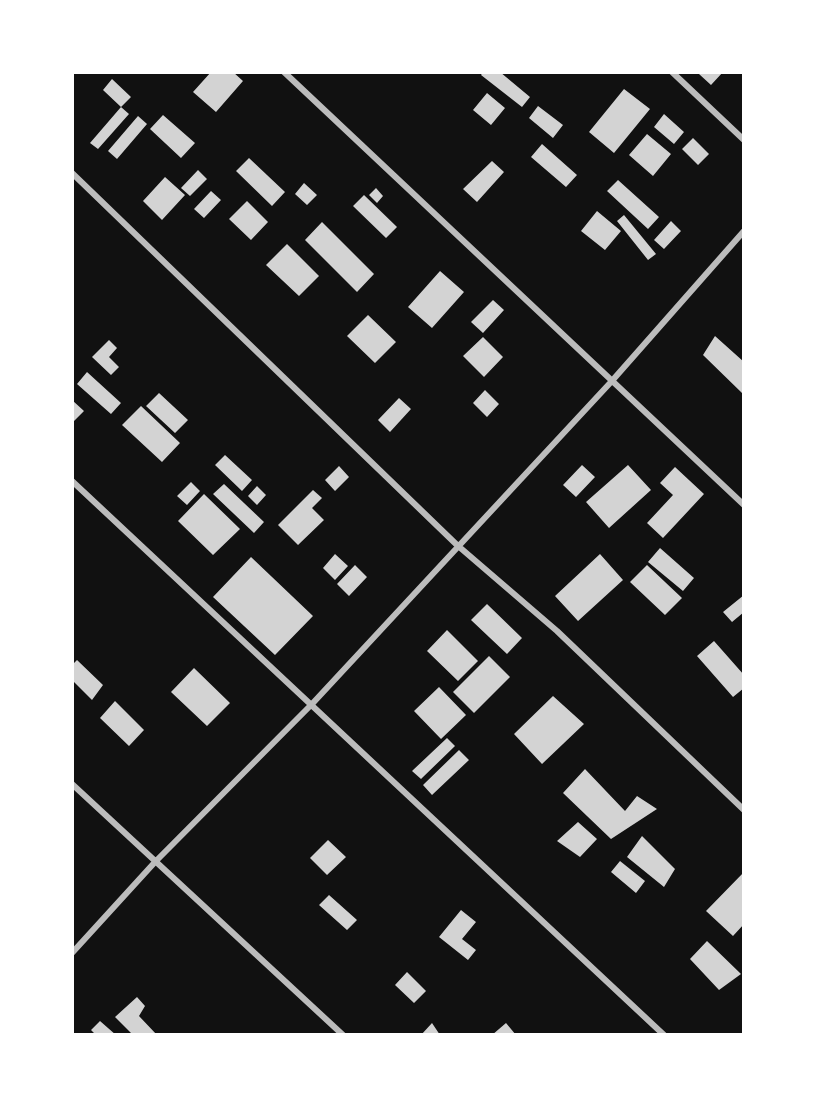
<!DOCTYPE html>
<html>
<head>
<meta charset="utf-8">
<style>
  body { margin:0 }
  #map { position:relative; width:816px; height:1107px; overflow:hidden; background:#111; font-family:"PT Sans Narrow",sans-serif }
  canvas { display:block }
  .frame { position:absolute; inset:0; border:74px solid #fff; pointer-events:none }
</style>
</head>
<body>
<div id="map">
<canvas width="816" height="1107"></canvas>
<div class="frame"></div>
</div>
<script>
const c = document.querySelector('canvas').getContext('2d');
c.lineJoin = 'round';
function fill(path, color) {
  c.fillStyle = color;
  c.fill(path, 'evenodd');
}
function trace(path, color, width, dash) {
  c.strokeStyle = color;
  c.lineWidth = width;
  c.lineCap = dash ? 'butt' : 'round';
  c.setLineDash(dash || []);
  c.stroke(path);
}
fill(new Path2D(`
  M211,72H233L243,81L216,112L193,92Z
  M483,72H500L530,97L522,107L481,75Z
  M701,72H723L711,85L699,74Z
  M112,79L131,97L121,107L103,90Z
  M624,89L650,109L614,153L589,132Z
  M487,93L505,108L491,125L473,110Z
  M538,106L563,125L553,138L529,118Z
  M121,107L129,114L98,149L90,143Z
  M664,114L684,132L674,144L654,127Z
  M163,115L195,143L181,158L150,129Z
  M138,116L147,124L117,159L108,151Z
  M647,134L671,154L653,176L629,155Z
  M693,138L709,154L698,165L682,149Z
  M542,144L577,175L566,187L531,157Z
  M249,158L285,192L272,206L236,171Z
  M492,161L504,172L477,202L463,189Z
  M198,170L207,179L190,196L181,188Z
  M165,177L185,195L162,220L143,201Z
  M618,180L659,217L648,229L607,191Z
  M304,183L317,195L307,205L295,194Z
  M376,188L383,196L377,203L369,195Z
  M211,191L221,200L204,218L194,209Z
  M364,195L397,227L386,238L353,206Z
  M247,201L268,222L251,240L229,219Z
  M597,211L621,231L605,250L581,231Z
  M624,215L656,254L648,260L617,221Z
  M671,221L681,231L664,249L654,240Z
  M322,222L374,274L357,292L305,240Z
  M287,244L319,276L299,296L266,265Z
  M440,271L464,292L432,328L408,307Z
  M493,300L504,310L483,333L471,322Z
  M368,315L396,342L375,363L347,336Z
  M715,336L744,362L742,393L703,355Z
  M483,337L503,357L484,377L463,356Z
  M109,340L117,348L109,357L119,367L111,375L92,357Z
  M87,372L121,403L111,414L77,384Z
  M485,390L499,404L487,417L473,403Z
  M159,393L188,420L175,433L146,406Z
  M399,398L411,409L390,432L378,420Z
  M72,400L84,411L72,423Z
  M141,406L180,443L162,462L122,425Z
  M225,455L252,480L242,491L215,465Z
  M582,465L595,477L576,497L563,485Z
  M628,465L651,490L609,528L586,502Z
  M339,466L349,477L335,491L325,480Z
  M675,467L704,494L663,538L647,523L673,495L660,483Z
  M191,482L200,491L187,505L177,496Z
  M224,484L264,522L254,533L213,494Z
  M257,486L266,495L257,505L248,496Z
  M313,490L322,498L312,508L324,520L298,545L278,525Z
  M204,494L240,529L213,555L178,521Z
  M660,548L694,578L683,591L648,562Z
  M335,554L348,566L335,580L323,568Z
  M600,554L623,580L578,621L555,596Z
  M251,557L313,616L275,655L213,597Z
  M355,565L367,577L349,596L337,584Z
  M647,565L682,598L665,615L630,582Z
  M744,595V612L732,622L723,612Z
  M487,604L522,638L507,654L471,620Z
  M447,630L478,661L458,681L427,651Z
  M714,641L744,675V688L733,697L697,656Z
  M489,656L510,677L474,713L453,692Z
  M77,660L103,685L92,700L72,680V665Z
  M194,668L230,703L207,726L171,692Z
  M439,687L466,715L441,739L414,711Z
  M553,696L584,724L542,764L514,734Z
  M115,701L144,730L129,746L100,718Z
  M447,738L455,746L421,779L412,771Z
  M459,750L469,760L432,795L423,785Z
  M585,769L625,811L637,796L657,809L611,839L563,793Z
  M578,822L597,839L580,857L557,841Z
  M642,836L675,869L664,887L627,857Z
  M328,840L346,857L327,875L310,858Z
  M620,861L645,881L636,893L611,872Z
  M744,872V924L733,936L706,911Z
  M329,895L357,920L347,930L319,905Z
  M461,910L476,922L462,939L476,950L468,960L439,937Z
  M707,941L741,974L719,990L690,959Z
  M407,972L426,991L414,1003L395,985Z
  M137,997L145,1006L139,1016L157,1035H133L115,1017Z
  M100,1021L116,1035H96L91,1030Z
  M432,1023L440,1035H421Z
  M506,1023L516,1035H492Z`), '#d3d3d3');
trace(new Path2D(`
  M284,72L744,505
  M672,72L744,140
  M72,173L457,545L557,631L744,810
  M72,481L664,1035
  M72,784L343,1035
  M72,953L155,862L312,704L611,382L744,231`), '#bcbcbc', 6);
</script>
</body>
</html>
